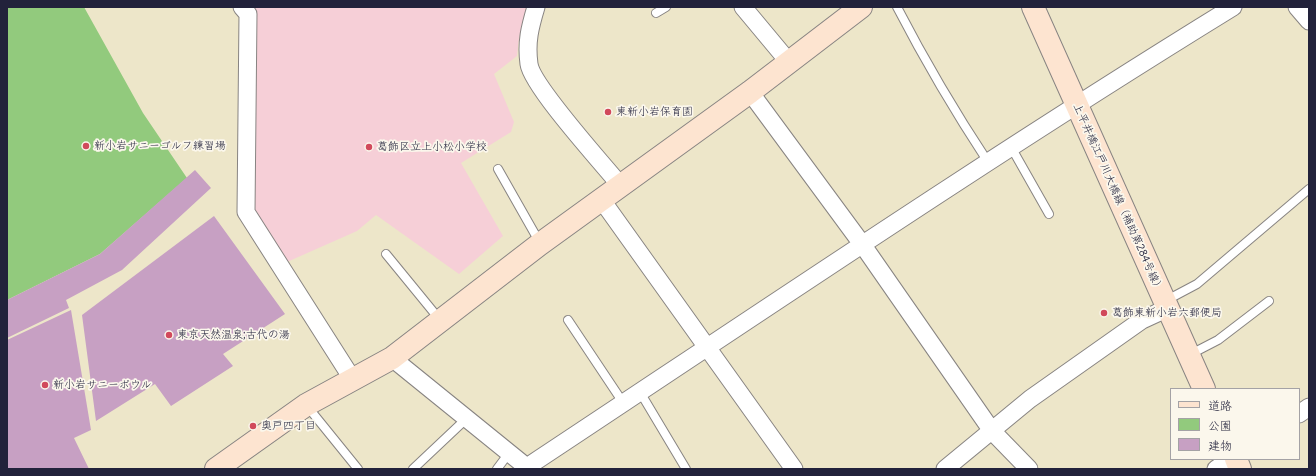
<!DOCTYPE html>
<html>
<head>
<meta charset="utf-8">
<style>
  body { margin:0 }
  #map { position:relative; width:1316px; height:476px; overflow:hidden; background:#ede6c9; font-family:Delius,"Klee One",sans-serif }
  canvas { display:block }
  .frame { position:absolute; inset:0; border:8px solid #22223b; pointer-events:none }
  .legend { position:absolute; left:1170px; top:388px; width:130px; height:72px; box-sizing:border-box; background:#fbf7ec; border:1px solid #a4a2a5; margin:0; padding:5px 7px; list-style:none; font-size:12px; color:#22223b }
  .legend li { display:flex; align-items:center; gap:8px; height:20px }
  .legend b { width:20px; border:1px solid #a4a2a5 }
</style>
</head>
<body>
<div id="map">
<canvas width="1316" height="476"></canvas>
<div class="frame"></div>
<ul class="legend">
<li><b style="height:5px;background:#fde4d0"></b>道路</li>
<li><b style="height:11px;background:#92ca7d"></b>公園</li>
<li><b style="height:11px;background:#c7a0c3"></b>建物</li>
</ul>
</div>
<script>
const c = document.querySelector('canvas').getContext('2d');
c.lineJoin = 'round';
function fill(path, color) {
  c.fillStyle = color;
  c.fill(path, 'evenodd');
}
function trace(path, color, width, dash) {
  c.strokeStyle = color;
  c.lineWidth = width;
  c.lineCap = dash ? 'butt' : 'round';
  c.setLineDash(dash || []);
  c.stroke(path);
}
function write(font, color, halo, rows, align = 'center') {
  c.font = font + ' Delius,"Klee One",sans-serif';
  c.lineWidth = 3.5;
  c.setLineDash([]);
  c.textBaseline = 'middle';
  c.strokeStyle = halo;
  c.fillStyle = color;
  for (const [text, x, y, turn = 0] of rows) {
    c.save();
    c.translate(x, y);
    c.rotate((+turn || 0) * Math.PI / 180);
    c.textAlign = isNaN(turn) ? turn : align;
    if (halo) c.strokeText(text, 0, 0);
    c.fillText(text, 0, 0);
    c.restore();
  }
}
fill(new Path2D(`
  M250,7H528L519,38L517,56L494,74L514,122L511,132L461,163L503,236L459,274L376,215L357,231L287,262L252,214Z`), '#f6cfd7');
fill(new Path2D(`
  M7,7H84L143,113L187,178L100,254L7,300Z`), '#92ca7d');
fill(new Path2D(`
  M195,170L211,188L122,270L66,300L69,308L7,338V300L100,254Z
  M214,216L285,314L223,354L233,366L171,406L155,384L96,421L82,315Z
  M71,310L91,430L74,438L89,469H7V340Z`), '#c7a0c3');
const lane = new Path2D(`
  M897,7C925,61 955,112 988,162
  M656,13L666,7
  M1011,147L1049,214
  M498,169L540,243
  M386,254L440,320
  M1165,301L1197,284L1309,189
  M568,320L624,404
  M1189,355L1218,340L1269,301
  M640,392L686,469
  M307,406L358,469
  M413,469L466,419
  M497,469L509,453`);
const street = new Path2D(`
  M242,7L248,14L246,212L353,380
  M536,7C530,27 526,42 529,64C532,86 602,163 620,185
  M743,7L788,61
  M1297,7L1309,21
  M750,92L862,244L992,431L1029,469
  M601,199L794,469
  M392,358L529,469
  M1299,414L1309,407
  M527,467C761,312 994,154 1233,7
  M945,469L1030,399L1142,320L1168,308
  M1216,469L1231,459`);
const secondary = new Path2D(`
  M1033,7L1204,389
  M1236,459L1240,469
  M216,469L306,405L392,358L540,244L750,92L861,7`);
trace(lane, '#888482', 10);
trace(street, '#888482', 19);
trace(secondary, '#888482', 24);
trace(lane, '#fff', 8);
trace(street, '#fff', 17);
trace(secondary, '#fde4d0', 22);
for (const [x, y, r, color] of [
  [608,112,4,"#d1495b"],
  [86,146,4,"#d1495b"],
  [369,147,4,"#d1495b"],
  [1104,313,4,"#d1495b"],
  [169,335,4,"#d1495b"],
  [45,385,4,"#d1495b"],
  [253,426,4,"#d1495b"]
]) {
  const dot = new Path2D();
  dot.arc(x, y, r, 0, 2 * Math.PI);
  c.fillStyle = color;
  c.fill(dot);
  trace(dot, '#fbf7ec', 1.5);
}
write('11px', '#22223b', '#fbf7ec', [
  ["東新小岩保育園",616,112],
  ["新小岩サニーゴルフ練習場",94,146],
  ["葛飾区立上小松小学校",377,147],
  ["葛飾東新小岩六郵便局",1112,313],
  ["東京天然温泉;古代の湯",177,335],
  ["新小岩サニーボウル",53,385],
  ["奥戸四丁目",261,426]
], 'left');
write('11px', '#22223b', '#fbf7ec', [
  ["上平井橋江戸川大橋線（補助第284号線）",1118,198,66]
]);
</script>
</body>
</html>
